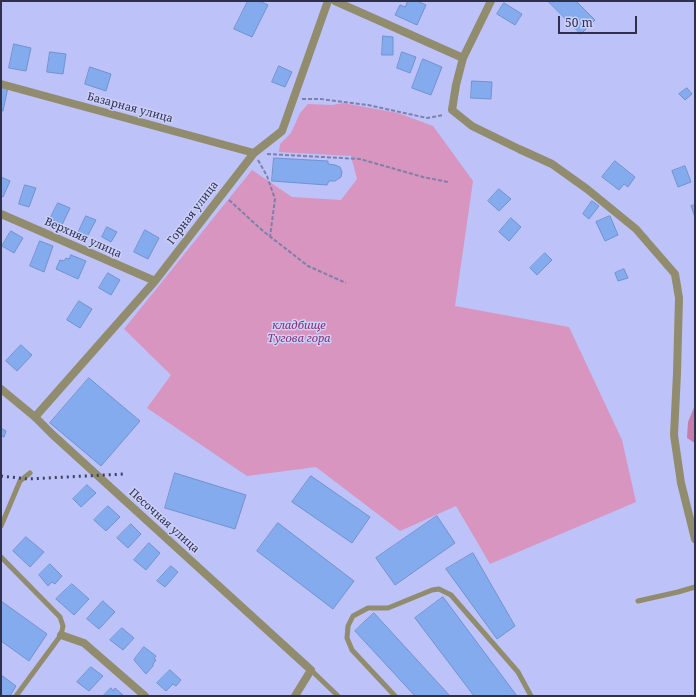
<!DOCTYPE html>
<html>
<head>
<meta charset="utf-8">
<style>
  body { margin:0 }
  #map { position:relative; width:696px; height:697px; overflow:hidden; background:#bdc2f9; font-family:"Noto Serif",serif }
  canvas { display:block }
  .frame { position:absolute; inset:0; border:2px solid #2f314c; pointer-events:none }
  .scale { position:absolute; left:558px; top:16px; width:79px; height:18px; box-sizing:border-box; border:2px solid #2f314c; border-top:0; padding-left:5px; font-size:12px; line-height:14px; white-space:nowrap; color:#2f314c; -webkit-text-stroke:3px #ccd0fa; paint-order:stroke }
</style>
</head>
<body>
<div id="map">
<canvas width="696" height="697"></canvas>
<div class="frame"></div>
<div class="scale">50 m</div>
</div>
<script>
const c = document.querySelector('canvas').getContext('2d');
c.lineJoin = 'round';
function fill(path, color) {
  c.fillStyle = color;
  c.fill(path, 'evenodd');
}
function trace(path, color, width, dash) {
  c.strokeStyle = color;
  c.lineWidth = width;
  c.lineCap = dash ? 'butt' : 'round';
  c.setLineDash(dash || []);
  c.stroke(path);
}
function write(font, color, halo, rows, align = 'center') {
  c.font = font + ' "Noto Serif",serif';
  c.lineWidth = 3;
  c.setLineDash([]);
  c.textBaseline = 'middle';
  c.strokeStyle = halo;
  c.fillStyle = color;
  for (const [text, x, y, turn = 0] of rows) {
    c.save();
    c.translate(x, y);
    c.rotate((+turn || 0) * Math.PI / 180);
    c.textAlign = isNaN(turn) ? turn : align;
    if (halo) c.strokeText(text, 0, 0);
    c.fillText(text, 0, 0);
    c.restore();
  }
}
fill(new Path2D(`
  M343,103L398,113L433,126L473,181L455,306L569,327L622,440L636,502L490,564L456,506L400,531L316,467L247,476L147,408L171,375L124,329L252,170L292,197L341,200L357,179L351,156L279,152L280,144L291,133L300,113L308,104L332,105Z`), '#d795bf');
fill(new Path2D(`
  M695,405V443L687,438L688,422Z`), '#c57dac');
const building = new Path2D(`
  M248,1H259L268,5L252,37L234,29Z
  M408,1H417L426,5L417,25L395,15L400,5L405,7Z
  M548,1H576L595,20L581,34Z
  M504,3L522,14L515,25L497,14Z
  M383,36L393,37V55H382Z
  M14,44L31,48L26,71L9,68Z
  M50,52L66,54L63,74L47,72Z
  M402,52L416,57L410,73L397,68Z
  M423,59L442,67L431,95L412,88Z
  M279,66L292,72L285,87L272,82Z
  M90,67L111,74L106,91L85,84Z
  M472,81L492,82L491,99L471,98Z
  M1,86L8,87L3,111H1Z
  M687,88L692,94L685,100L679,94Z
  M274,158L328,161V164L335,165L340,167L342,172L341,177L335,181H329L327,185L272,181Z
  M615,161L635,177L628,187L624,184L619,190L602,177Z
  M685,166L691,182L678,187L672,171Z
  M1,177L10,181L3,197L1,196Z
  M25,185L36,188L29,207L19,204Z
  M499,189L511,199L499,211L488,201Z
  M592,201L599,206L589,219L583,214Z
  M58,203L70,208L62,225L50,219Z
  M695,205V217L691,206Z
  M86,216L96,220L87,237L78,233Z
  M610,216L618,235L605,241L596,222Z
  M511,218L521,227L509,241L499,232Z
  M107,227L117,232L111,242L102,237Z
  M145,230L159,238L148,259L134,252Z
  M11,231L23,238L14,253L2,246Z
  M40,241L53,246L44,272L30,266Z
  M545,253L552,260L537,275L530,268Z
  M71,255L86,261L78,279L56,269L60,260L64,261L66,258L69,259Z
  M624,269L628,278L618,281L615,273Z
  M108,273L120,280L111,295L99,288Z
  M79,301L92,309L80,328L67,320Z
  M21,345L32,355L17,371L6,361Z
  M89,378L140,421L101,466L50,423Z
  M1,428L6,431L4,437L1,436Z
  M175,473L246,495L235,529L165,508Z
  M311,476L370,517L352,543L292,502Z
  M87,485L96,493L81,507L73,499Z
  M108,506L120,517L106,531L94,520Z
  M437,516L455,543L395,585L376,558Z
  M278,523L354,581L333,609L257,551Z
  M131,524L141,534L128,548L117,538Z
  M26,537L44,552L30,567L13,551Z
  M149,543L160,553L146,570L134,560Z
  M473,553L515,626L497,639L446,569Z
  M50,564L62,576L55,584L52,582L48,586L39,575Z
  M171,566L178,572L165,587L157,581Z
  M72,584L89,599L74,615L56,599Z
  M443,597L517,696H474L415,618Z
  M1,601L47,634L29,661L1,641Z
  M103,601L115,612L99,629L87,619Z
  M374,613L450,696H415L355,631Z
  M122,628L134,638L123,650L110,640Z
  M144,647L156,656L154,659L156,660L153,664V666L146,674L134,660Z
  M91,667L103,676L89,691L77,682Z
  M170,670L181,680L176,686L173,684L166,691L157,683Z
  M1,675L16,686L10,696H1Z
  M111,688L113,691L115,688L124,696H103Z`);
fill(building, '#84abee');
trace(building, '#7092ce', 1);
trace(new Path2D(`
  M302,99H321L368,105L427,118L444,115
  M267,154L360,159L423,177L448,182
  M258,160L267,176L275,199L270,237
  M229,200L263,231L308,266L346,283`), '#7d80ab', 2, [4, 2]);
trace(new Path2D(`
  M1,526L20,481L30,473
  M1,557L60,617L63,626L61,635L16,696
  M638,601L678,592L695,587
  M311,670L338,696
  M395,696L352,650L347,638L348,626L353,616L368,608H388L432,590L439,589L451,595L518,672L531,696`), '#908c6d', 5);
trace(new Path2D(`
  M335,1L463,58
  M491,1L463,58L456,85L452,110L472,126L519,149L552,164L587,189L636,229L675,274L679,298L677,373L674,435L681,483L695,539
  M1,84L254,153
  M1,214L155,281
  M61,635L84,643L145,696
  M295,696L311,670L52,434L35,417L155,281L254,153L282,131L328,1`), '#908c6d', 8);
trace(new Path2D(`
  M1,389L35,417`), '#908c6d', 8);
trace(new Path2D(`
  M1,476L28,479L124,474`), '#3e405e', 3, [2, 4]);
write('11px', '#2f314c', '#ccd0fa', [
  ["Базарная улица",130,108,15],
  ["Горная улица",193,213,-53],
  ["Верхняя улица",83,238,24],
  ["Песочная улица",164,521,42]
]);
write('italic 11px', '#87316e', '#ccd0fa', [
  ["кладбище",299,326],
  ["Тугова гора",299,339]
]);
</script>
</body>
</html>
